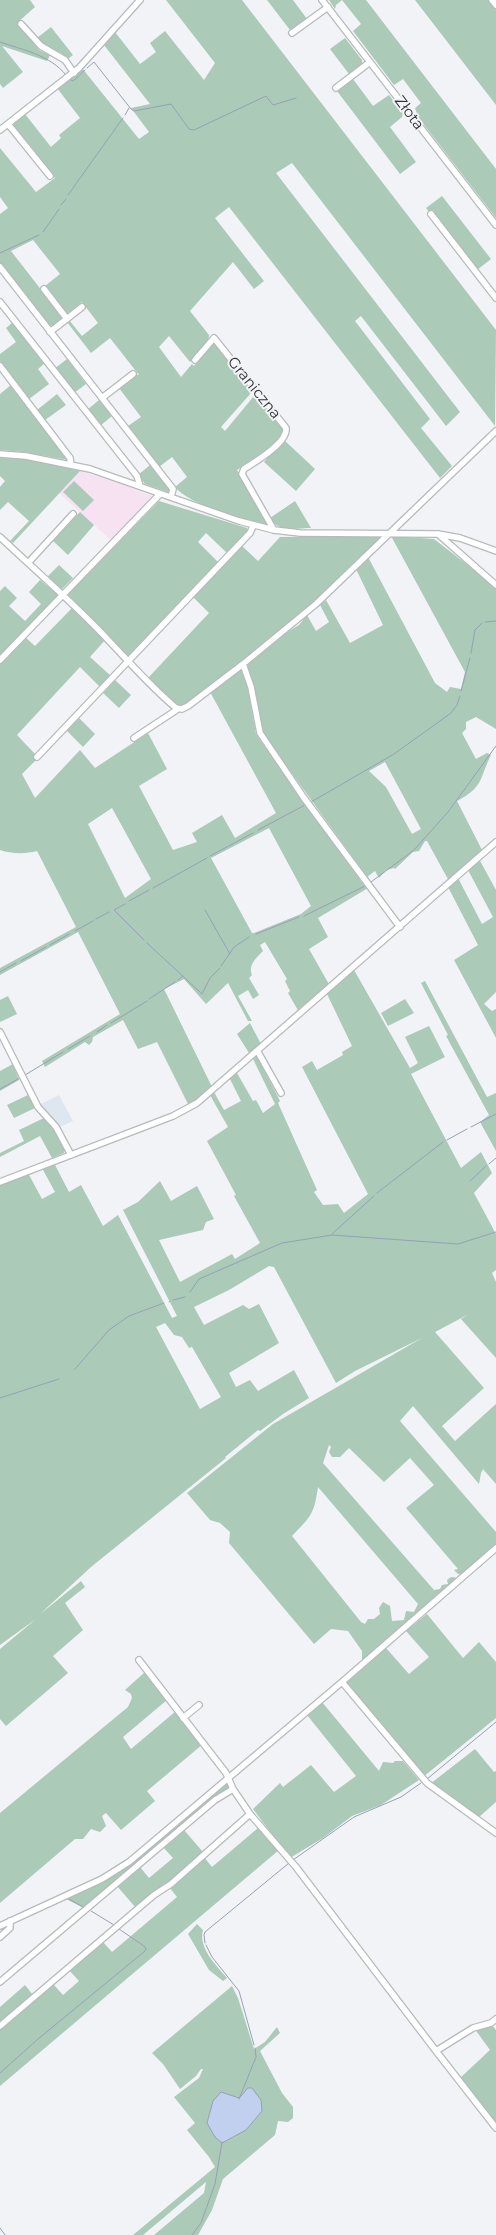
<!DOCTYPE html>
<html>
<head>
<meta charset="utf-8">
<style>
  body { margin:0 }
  canvas { display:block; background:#f1f3f7 }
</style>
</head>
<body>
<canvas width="496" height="2235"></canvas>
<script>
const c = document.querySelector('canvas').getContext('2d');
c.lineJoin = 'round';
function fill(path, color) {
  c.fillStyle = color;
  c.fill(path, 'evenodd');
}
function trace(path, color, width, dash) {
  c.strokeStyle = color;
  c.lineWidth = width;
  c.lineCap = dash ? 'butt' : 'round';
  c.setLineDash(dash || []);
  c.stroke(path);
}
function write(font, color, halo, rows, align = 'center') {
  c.font = font + ' Montserrat,sans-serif';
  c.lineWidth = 4;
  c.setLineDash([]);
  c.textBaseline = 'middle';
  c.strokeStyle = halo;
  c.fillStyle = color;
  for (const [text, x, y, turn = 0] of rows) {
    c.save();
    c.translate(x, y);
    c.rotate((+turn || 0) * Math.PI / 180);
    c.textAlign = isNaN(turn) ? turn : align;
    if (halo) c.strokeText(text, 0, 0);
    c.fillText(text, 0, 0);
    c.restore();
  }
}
fill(new Path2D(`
  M59,1095L73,1121L60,1127L39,1105Z`), '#dee6ef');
fill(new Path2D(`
  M80,471L121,484L154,497L112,541L59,493Z`), '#f7e2f1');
fill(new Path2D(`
  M0,0H30L35,7L17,23L39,50L50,55L47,61L2,46L23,72L3,88L0,84Z
  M166,0H242L496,330L495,426L292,163L276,173L460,412L446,426L361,316L355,321L430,419L421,428L452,466L440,478L229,207L215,218L264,281L254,289L233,262L190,311L209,335C209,345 196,355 190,362L169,336L159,347L181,377L192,364L194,366L212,343H216L251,388V393L221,427L225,431L254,396L258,397L284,429C283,445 250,462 237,470L271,527C247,519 190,506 175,487L187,477L172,457L159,467L128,426L141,417L119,388L135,375H139L110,338L91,353L67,322L69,320L82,336L98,323L82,302L67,314H65L45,288V286L60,274L33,240L11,251L63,318L53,326L48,325L0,264V214L8,208L0,197V148L36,192L55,178L14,128V124L25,114L51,147L61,138L59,135L80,118L57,88L82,68L139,139L149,132L131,108L150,104L104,45L115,32L140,64L156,52L150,43L165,31L204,80L215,63Z
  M267,0H293L307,19L290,30Z
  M329,0H366L496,169V218L418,117L415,108L421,103L403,79L394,85L353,31L361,24L342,0L336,5L335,9Z
  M415,0H489L496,10V105Z
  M51,27L73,55L68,59L61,53L47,48L37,38Z
  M345,38L362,60V64L349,74L330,49Z
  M353,79L373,106L389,95L403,113L402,117L390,127L416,162L400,174L337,91Z
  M442,196L491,259L477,270L433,213L434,210L430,213L426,208Z
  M13,322L45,363L38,369L49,384L29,399L0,361V354L16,342L6,328Z
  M67,359L86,384L74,393L54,369Z
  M11,385L68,460L23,452L0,450V394Z
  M57,394L66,405L45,420L37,410Z
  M99,400L112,416L100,426L87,410Z
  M283,439L315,469L296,491L264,462Z
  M0,457L26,459L80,471L13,543L10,541L29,521L8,502L0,510V487L5,481L0,476Z
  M150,465L170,490L168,492L145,484L138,475Z
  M74,481L94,500L83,511L63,492Z
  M159,501L247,528L248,531L227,553L206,533L198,542L218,562L128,658L66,596Z
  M295,501L311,528C296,528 278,533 270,518Z
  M80,512L94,525L68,555L52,540Z
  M382,536L324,594L269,641L185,706H177L148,678L209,613L193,597L241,545L258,561L280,537Z
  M391,536L434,539L496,587V729L476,717L466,722V729L462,733L476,759L487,753L491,755C479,779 484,787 457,801L483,852L449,881L427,841H425L419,851L413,852L395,869L394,868L386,870L379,878L375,871L367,877L262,732L253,683L247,668L249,662L279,637L299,625L307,615L316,631L329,622L320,605L326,600L350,643L383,625L356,569L368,557L435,683L447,692L450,687L461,689L465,672ZM385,762L421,829L412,834L386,787L369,771Z
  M59,565L73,578L61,590L47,577Z
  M40,580L58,595L0,658V591L5,586L17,598L9,606L25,621L41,604L29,592Z
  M72,608L106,639L90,657L111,676L100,687L80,667L17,735L36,755L37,759L22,774L35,798L80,750L95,768L148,733L167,769L139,786L173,850L197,842L192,833L222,815L235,838L276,813L209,690L238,669L242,670L247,685L256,734L304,803L366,888H368L318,918L328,937L309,949L330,986L299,1012L288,993L290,991L285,981L287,979L265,942L260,945L263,951C256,958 248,965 252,975L249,978L259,995L253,999L248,990L238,996L252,1021H248L228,983L206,1004L184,979L164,989L213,1089L189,1106L157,1042L138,1049L123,1020L93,1037L92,1042L89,1045L85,1042L45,1067L42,1061L120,1014L78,932L0,975V968L76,927L37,851C26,854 11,854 0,850V662L25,637L35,646ZM112,808L151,879L125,898L88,824ZM269,828L311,906L301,914L254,933H252L211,858Z
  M115,680L131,695L119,708L103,693Z
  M79,718L95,734L83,747L67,731Z
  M479,859L496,890V992L484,1004L492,1011L496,1009V1038L454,960L478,945L448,887L458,878L482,924L493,917L468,870Z
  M354,970L410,1068L418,1063L405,1037L429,1026L445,1057L411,1074L461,1168L481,1152L492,1173L474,1193L496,1234V1270L492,1273L496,1282V1358L461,1319L469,1314L435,1332L484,1388L442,1426L455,1441L496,1404V1484L483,1469L481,1473L479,1484L413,1406L400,1421L496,1532V1546L463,1575L458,1574L454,1570L458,1569L406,1508L434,1485L410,1458L384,1482L349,1448L340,1457H332L329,1452L331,1447L329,1445L323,1463L434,1590L440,1589L442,1585L448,1584L447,1580L451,1577L458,1578L362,1662V1651L348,1631L331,1629L314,1644L229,1543L230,1532L220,1523L210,1520L187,1493L273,1424L422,1338L355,1371L336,1383L274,1267L269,1266L229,1290L194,1307L204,1325L243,1305L249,1309L259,1304L279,1343L229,1373L236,1387L250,1380L258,1391L294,1370L309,1398L283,1414L260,1431L258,1430L225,1457L226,1458L91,1567L39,1615L81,1581L85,1587L65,1603L83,1630L53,1656L68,1673L6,1726L0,1719V1649L36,1619L0,1645V1185L28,1173L42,1199L55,1192L42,1168L54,1163L69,1192L81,1185L103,1226L118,1215L172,1318L177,1316L123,1210L138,1202L160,1181L171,1201L197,1186L214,1219L206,1222L203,1230L159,1240L180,1282L232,1254L235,1259L260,1243L234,1196L236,1195L207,1141L228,1127L210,1095L214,1092L224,1110L241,1101L230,1079L237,1073L253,1101L256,1100L263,1113L275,1104L253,1059L257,1056L280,1101L278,1103L317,1190L314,1192L323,1205L338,1204L344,1213L368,1194L302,1067L312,1061L317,1070L343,1055L342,1052L352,1046L327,994ZM165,1323L174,1335L182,1337L189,1348L192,1347L221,1397L200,1409L156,1327ZM318,1487L418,1604L414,1612L406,1611L404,1620L392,1621L390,1606L383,1602L379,1608L380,1614L374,1619H368L365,1624L361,1622L292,1536C311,1516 314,1515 318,1487Z
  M425,981L487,1097L496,1093V1151L480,1122L489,1115L446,1036L448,1035L421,983Z
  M8,996L17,1014L0,1022V1000Z
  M405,999L414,1013L388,1026L381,1013Z
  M250,1023L262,1046L251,1056L237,1034Z
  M13,1064L19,1080L0,1091V1071Z
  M28,1095L35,1108L14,1118L7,1105Z
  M44,1118L55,1129L65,1149L64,1153L52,1158L40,1136L0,1157V1153L24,1141L19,1130Z
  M427,1614L463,1658L479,1642L496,1662V1718L423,1777L344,1683L386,1648L409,1674L429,1657L406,1631Z
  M145,1672L167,1700L123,1737L131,1749L176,1711L203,1744L147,1791L155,1801L121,1830L106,1813L102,1816L106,1826L100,1832L91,1829L83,1839H75L0,1903V1813L128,1707L132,1698L131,1694L125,1690Z
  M322,1702L379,1771L383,1762L393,1763L395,1761H403L419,1780L381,1805L352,1816L323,1838L290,1858L253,1809L280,1783L283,1787L311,1765L334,1792L356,1776L307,1715Z
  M475,1749L494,1772L496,1771V1802L479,1817L430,1784Z
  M226,1783L229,1786L228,1789L84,1908L66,1899L131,1864Z
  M258,1828L279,1850L0,2086V2028L53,1984L63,1995L79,1981L69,1970L103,1942L112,1952L177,1897L170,1888L204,1857L212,1867Z
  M184,1830L203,1852L168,1884L136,1908L117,1886L140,1867L149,1878L173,1858L163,1847Z
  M197,1924L203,1930C198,1948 216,1965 227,1978L223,1981L209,1970L188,1934Z
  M25,1985L33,1995L0,2023V2007Z
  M232,1986L238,1998L254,2049L265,2042L277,2027L280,2033L260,2051L282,2093L293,2107V2118L288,2122L278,2121L275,2135L223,2179L212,2210L198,2235H154L204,2193L206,2182L143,2235H133L215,2167L209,2157L187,2130L195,2123L174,2097L199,2078L203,2069H201L196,2076L180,2089L163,2064L152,2053Z
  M491,2024L496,2030V2124L459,2079L490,2050L474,2028Z`), '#abcab8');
const water = new Path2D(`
  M248,2088H252L261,2100L262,2111L246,2130L222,2143L215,2137L207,2123L213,2101L221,2092L239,2098Z`);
fill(water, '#c1d0ee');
trace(water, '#96a1b6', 1);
trace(new Path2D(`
  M0,42C23,50 50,55 66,75
  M87,68L94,62L131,109L134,111L171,104L189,129L194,130L266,96L273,105L296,98
  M69,79L73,81L85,70
  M125,115L129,108
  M68,195L123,118
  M61,205L66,199
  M43,232L59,209
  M0,253L39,235
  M485,622L496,621
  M471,653L475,630L482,623
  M461,691L470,658
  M311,802L394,754L451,713L457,705L460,696
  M258,830L305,805
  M210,856L253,833
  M371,882L414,850L448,812L496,746
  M153,888L207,858
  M129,901L149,890
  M125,904L114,910L144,940
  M205,910L230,954
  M304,916L365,886
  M96,919L109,912
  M75,931L93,921
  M256,934L299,917
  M147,943L202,994L210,978L220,968
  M50,945L69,934
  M21,961L46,947
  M221,966L234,947L249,937
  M0,972L16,963
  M178,980L183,976
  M149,999L175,982
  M111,1023L147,1001
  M97,1032L107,1025
  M68,1049L90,1036
  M25,1075L63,1052
  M0,1089L20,1078
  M471,1127L496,1114
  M447,1140L467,1129
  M489,1164L496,1158
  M470,1181L486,1166
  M377,1193L443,1142
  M332,1234L374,1196
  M190,1292L199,1279L282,1243L332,1235L458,1244L496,1232
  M173,1300L185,1297
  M169,1302L170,1301
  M75,1369L109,1330L129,1316L164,1303
  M0,1398L59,1379
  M427,1779L496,1722
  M293,1860L354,1817L401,1797L421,1783
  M69,1899L83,1907
  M91,1911L114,1925
  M205,1943L204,1935L205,1932L289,1863
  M206,1945L212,1957L239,1991L254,2045
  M0,2073L38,2039L145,1951L146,1949L144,1946L119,1929
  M239,2099L256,2057L255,2048
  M0,2228L5,2235
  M192,2235L201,2223L215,2184L222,2142`), '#96a1b6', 1);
const minor = new Path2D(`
  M322,0L496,225
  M492,0L496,5
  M21,24L41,46L65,60L74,73
  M292,33L328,7
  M336,88L370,62
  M8,124L50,176
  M0,130L79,68L140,0
  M431,214L496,298
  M0,267L173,489L171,497
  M44,289L67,319
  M0,302L137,476L140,486
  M50,332L82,307
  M195,360L214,338L286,428C288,443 255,462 244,469L242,474L274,530
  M0,366L70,458L71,465
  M102,398L133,374
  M0,454L26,456L90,469L239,521L274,530L300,533L438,534L460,538L496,551
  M438,534L496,585
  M0,537C37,572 76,605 111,643C132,665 152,688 176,708L182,709L188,706L243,664
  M28,563L73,514
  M0,660L160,494
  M134,738L178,709
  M37,757L250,533L253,526
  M400,927L304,798L260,733L251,687L243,664L316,604L496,431
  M0,1032L38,1107L56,1127L71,1155
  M258,1052L281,1093
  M0,1182L173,1116L197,1103L496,842
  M139,1660L226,1773L233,1789L250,1814L296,1867L436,2051L473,2028L491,2023L496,2019
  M342,1682L427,1783L496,1833
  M183,1718L199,1705
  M0,1926L102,1879L129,1862L342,1682L496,1548
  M0,1937L10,1928V1921
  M0,1982L215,1800L233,1789
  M0,2026L154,1895L171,1884L250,1814
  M436,2051L496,2128`);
trace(minor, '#b7babd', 8);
trace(minor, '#fff', 5.5);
write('15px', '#323435', '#f1f3f7', [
  ["Złota",409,113,53],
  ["Graniczna",254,388,51]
]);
</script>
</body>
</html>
